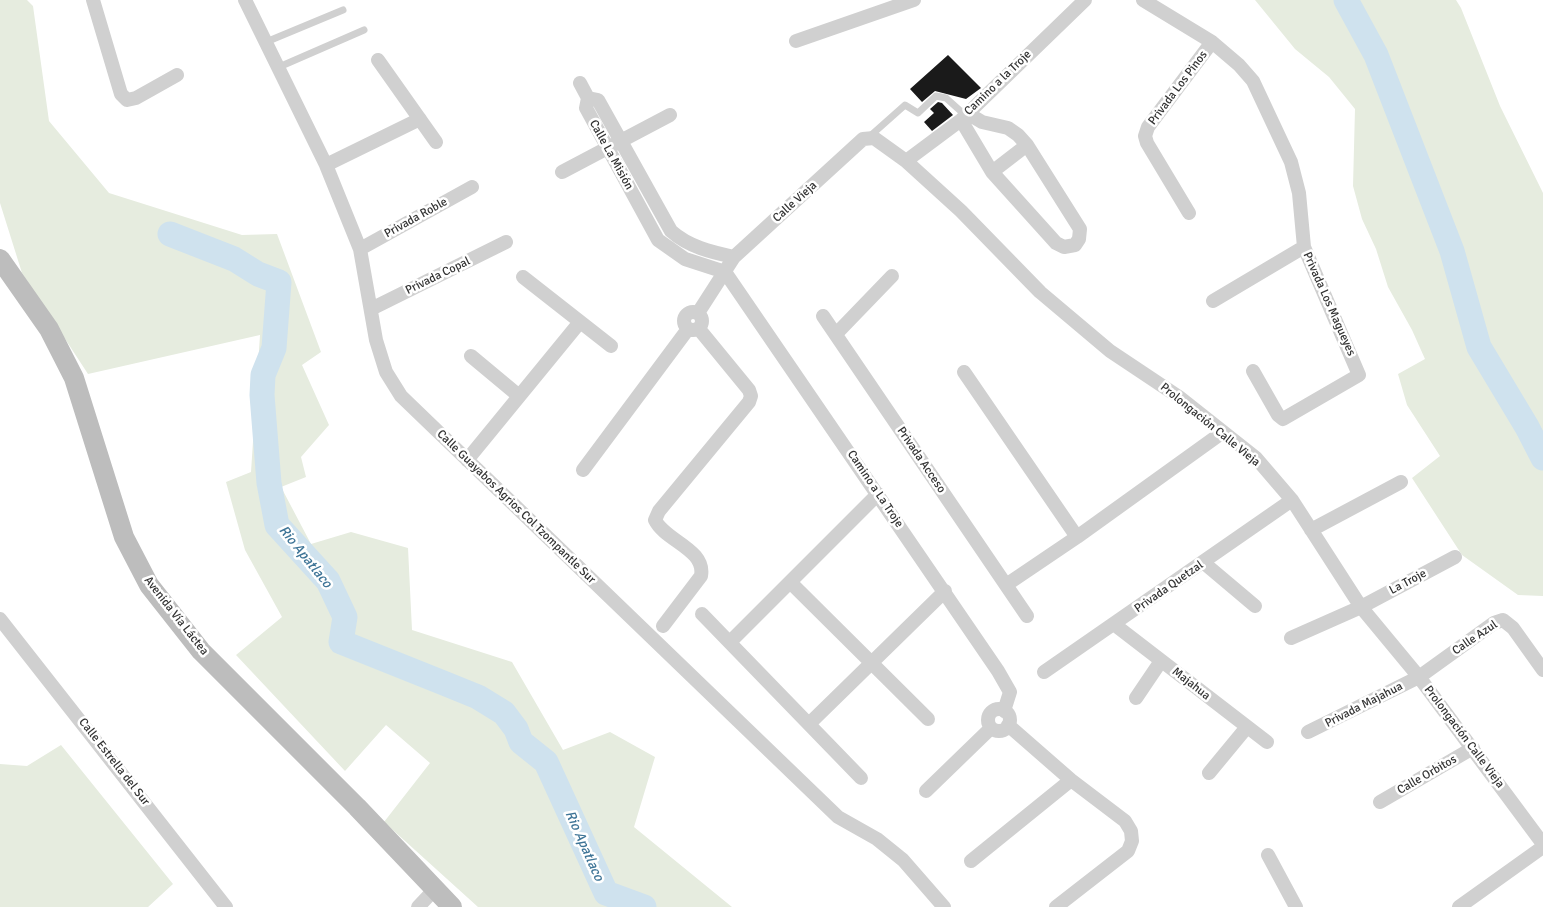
<!DOCTYPE html>
<html>
<head>
<meta charset="utf-8">
<style>
  body { margin:0 }
  canvas { display:block; background:#fff }
</style>
</head>
<body>
<canvas width="1543" height="907"></canvas>
<script>
const c = document.querySelector('canvas').getContext('2d');
c.lineJoin = 'round';
function fill(path, color) {
  c.fillStyle = color;
  c.fill(path, 'evenodd');
}
function trace(path, color, width, dash) {
  c.strokeStyle = color;
  c.lineWidth = width;
  c.lineCap = dash ? 'butt' : 'round';
  c.setLineDash(dash || []);
  c.stroke(path);
}
function write(font, color, halo, rows, align = 'center') {
  c.font = font + ' Signika,sans-serif';
  c.lineWidth = 5;
  c.setLineDash([]);
  c.textBaseline = 'middle';
  c.strokeStyle = halo;
  c.fillStyle = color;
  for (const [text, x, y, turn = 0] of rows) {
    c.save();
    c.translate(x, y);
    c.rotate((+turn || 0) * Math.PI / 180);
    c.textAlign = isNaN(turn) ? turn : align;
    if (halo) c.strokeText(text, 0, 0);
    c.fillText(text, 0, 0);
    c.restore();
  }
}
fill(new Path2D(`
  M0,0H27L33,6L49,121L109,193L242,235L277,234L321,352L302,365L329,425L301,457L306,477L281,487L311,544L351,532L408,548L412,630L512,662L563,750L610,732L655,757L634,827L732,907H478L384,822L430,763L386,725L345,771L236,655L282,617L245,550L226,482L251,472L260,335L88,374L22,273L0,203Z
  M1255,0H1456L1461,8L1500,106L1543,193V596L1518,595L1462,555L1412,478L1440,456L1407,405L1398,374L1425,359L1412,330L1388,287L1376,249L1362,219L1353,186L1355,109L1329,77L1295,49Z
  M61,745L173,884L148,907H0V764L27,766Z`), '#e6ecdf');
trace(new Path2D(`
  M1346,0L1376,55L1452,251L1479,347L1527,427L1543,458
  M170,234L234,259L258,274L279,282L274,348L263,375L262,395L269,483L277,525L328,581L345,617L341,642L446,684L478,697L504,713L516,729L521,742L546,762L606,893L644,907`), '#cfe2ee', 25);
fill(new Path2D(`
  M948,55L981,88L966,99L935,91L922,102L910,89Z
  M938,102L942,103L953,115L932,131L924,122L934,113L930,109Z`), '#1a1a1a');
trace(new Path2D(`
  M266,42L343,10
  M279,67L364,30
  M869,137L905,105L918,113L936,96L946,98L965,115`), '#d0d0d0', 7);
trace(new Path2D(`
  M93,0L121,94L127,100L136,98L177,75
  M245,0L326,165L360,249L376,340L386,372L401,396L838,817L877,839L903,860L944,907
  M1143,0L1212,42L1239,65L1253,81L1291,162L1299,193L1304,247L1359,375L1283,419L1278,415L1253,371
  M796,41L914,0
  M378,60L436,142
  M580,83L588,98
  M588,98L586,108L658,240L685,259L725,272
  M588,98L598,100L671,231C689,247 711,252 734,257
  M961,120L992,172L1056,243L1064,247L1075,245L1079,239L1080,229L1027,145L1018,135L1008,128L982,122L967,113
  M906,161L961,120L1085,0
  M326,165L420,119
  M562,172L670,115
  M992,172L1027,145
  M1189,213L1147,143L1145,136L1148,127L1212,42
  M360,249L472,187
  M725,272L998,671L1010,692L1004,711
  M523,277L611,346
  M1213,301L1304,247
  M371,309L506,242
  M684 321a9 9 0 1 1 18 0a9 9 0 1 1-18 0Z
  M698,313L734,257L863,139L874,138L906,161L961,211L1040,292L1110,351L1179,397L1256,458L1292,500L1361,607L1419,677L1543,844
  M823,316L1027,616
  M836,334L892,276
  M471,356L519,396
  M964,372L1077,537
  M467,460L580,322
  M583,470L688,329
  M1311,530L1401,482
  M1204,563L1255,606
  M790,582L928,719
  M1006,585L1077,537L1223,432
  M702,614L861,778
  M0,619L226,907
  M1115,625L1267,742
  M663,626L701,576C706,549 665,541 655,520L659,511L749,402L751,396L749,390L699,329
  M1291,638L1361,607L1455,557
  M730,642L878,494
  M1044,672L1292,500
  M1136,698L1161,661
  M988 720a11 11 0 1 1 22 0a11 11 0 1 1-22 0Z
  M810,723L945,591
  M1008,725L1071,780L1125,821L1131,831L1132,841L1128,851L1056,907
  M1308,732L1419,677L1494,623L1503,620L1513,628L1543,670
  M1209,773L1247,727
  M926,791L991,728
  M1380,802L1473,748
  M1268,855L1296,907
  M971,861L1071,780
  M418,907L435,889
  M1459,907L1543,847`), '#d0d0d0', 14);
trace(new Path2D(`
  M0,259L49,329L74,378L124,537L149,585L201,651L357,807L452,907`), '#bdbdbd', 20);
write('12px', '#333', '#fff', [
  ["Camino a la Troje",998,83,-44],
  ["Privada Los Pinos",1178,88,-53],
  ["Calle La Misión",611,155,61],
  ["Calle Vieja",795,202,-42],
  ["Privada Roble",416,218,-29],
  ["Privada Copal",438,276,-26],
  ["Privada Los Magueyes",1329,304,66],
  ["Prolongación Calle Vieja",1210,425,39],
  ["Privada Acceso",921,460,56],
  ["Camino a La Troje",875,489,56],
  ["Calle Guayabos Agrios Col Tzompantle Sur",516,507,44],
  ["La Troje",1408,582,-28],
  ["Privada Quetzal",1169,587,-35],
  ["Avenida Vía Láctea",176,616,52],
  ["Calle Azul",1475,638,-34],
  ["Majahua",1191,684,38],
  ["Privada Majahua",1364,705,-27],
  ["Prolongación Calle Vieja",1464,737,53],
  ["Calle Estrella del Sur",114,762,52],
  ["Calle Orbitos",1427,775,-30]
]);
write('italic 14px', '#3f7597', '#fff', [
  ["Rio Apatlaco",305,557,51],
  ["Rio Apatlaco",584,846,66]
]);
</script>
</body>
</html>
